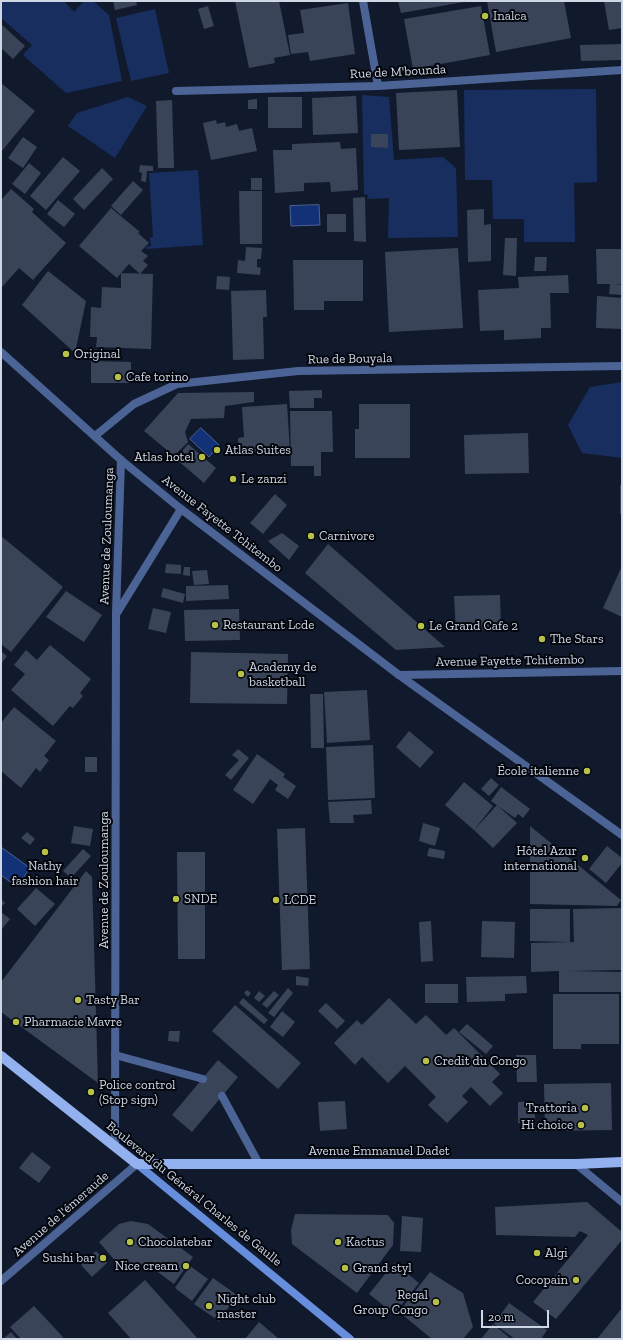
<!DOCTYPE html>
<html>
<head>
<meta charset="utf-8">
<style>
  body { margin:0 }
  #map { position:relative; width:623px; height:1340px; overflow:hidden; background:#111a2d; font-family:"Zilla Slab",serif }
  canvas { display:block }
  .frame { position:absolute; inset:0; border:2px solid #d0d7e4; pointer-events:none }
  .scale { position:absolute; left:481px; top:1310px; width:68px; height:18px; box-sizing:border-box; border:2px solid #d0d7e4; border-top:0; padding-left:5px; font-size:12px; line-height:14px; white-space:nowrap; color:#d0d7e4; -webkit-text-stroke:3px #03060d; paint-order:stroke }
</style>
</head>
<body>
<div id="map">
<canvas width="623" height="1340"></canvas>
<div class="frame"></div>
<div class="scale">20 m</div>
</div>
<script>
const c = document.querySelector('canvas').getContext('2d');
c.lineJoin = 'round';
function fill(path, color) {
  c.fillStyle = color;
  c.fill(path, 'evenodd');
}
function trace(path, color, width, dash) {
  c.strokeStyle = color;
  c.lineWidth = width;
  c.lineCap = dash ? 'butt' : 'round';
  c.setLineDash(dash || []);
  c.stroke(path);
}
function write(font, color, halo, rows, align = 'center') {
  c.font = font + ' "Zilla Slab",serif';
  c.lineWidth = 4;
  c.setLineDash([]);
  c.textBaseline = 'middle';
  c.strokeStyle = halo;
  c.fillStyle = color;
  for (const [text, x, y, turn = 0] of rows) {
    c.save();
    c.translate(x, y);
    c.rotate((+turn || 0) * Math.PI / 180);
    c.textAlign = isNaN(turn) ? turn : align;
    if (halo) c.strokeText(text, 0, 0);
    c.fillText(text, 0, 0);
    c.restore();
  }
}
fill(new Path2D(`
  M1,1H64L74,12L84,1H93L109,15L122,81L66,93L23,55L32,45L1,18Z
  M155,9L169,73L131,81L116,18Z
  M596,89L597,182L574,183L575,242H524V219H493L492,180H465L464,90Z
  M362,95L389,97L394,160L443,157L456,168L458,237L388,238L389,198L367,199L368,195L364,194Z
  M128,97L147,106L115,158L68,126L77,113Z
  M198,170L203,245L146,249V247L151,246L150,238L153,237L149,173Z
  M622,382V458L582,453L568,425L590,387Z`), '#172e5f');
const water = new Path2D(`
  M319,205L320,225L291,226L290,206Z
  M201,428L219,445L209,457L190,439Z
  M1,847L30,868L17,887L1,875Z`);
fill(water, '#123177');
trace(water, '#4b6398', 1);
fill(new Path2D(`
  M113,1H136L137,5L115,10Z
  M235,1H279L290,55L274,58L275,63L249,68Z
  M398,1H464V2L401,13Z
  M487,1H564L571,38L496,52Z
  M604,1H622V28L609,30Z
  M348,3L355,54L310,61L308,52L291,54L288,35L304,33L300,10Z
  M208,6L214,26L204,29L198,9Z
  M481,6L490,55L413,69L404,19Z
  M1,24L25,46L13,59L1,48Z
  M622,44V60L581,61L580,45Z
  M1,83L35,111L1,152Z
  M457,90L460,147L399,150L396,93Z
  M356,96L358,133L313,135L312,98Z
  M268,97H302V128H268Z
  M257,99V109H248V100Z
  M172,100L174,168H158L156,101Z
  M216,120L217,124L225,122L226,127L237,124L239,131L252,128L257,151L211,160L203,123Z
  M371,134H388V148L371,147Z
  M23,137L37,147L23,168L8,158Z
  M340,142L341,149L356,148L358,190L331,192L330,182L304,183V191L275,193L273,150H292V144Z
  M63,157L80,171L46,210L30,196Z
  M29,163L41,173L25,194L12,184Z
  M140,165L153,166V171H147L146,182L141,181L142,173L139,172Z
  M102,168L113,179L84,210L73,199Z
  M251,178H262V190H251Z
  M133,181L143,190L121,215L111,206Z
  M11,189L34,209L32,212L66,243L33,280L19,268L1,288V200Z
  M239,191H262V244H240Z
  M365,197L366,242L354,241L353,198Z
  M58,200L75,214L64,227L47,214Z
  M111,208L140,232L138,233L149,243L141,251L148,256L143,261L148,265L140,274L129,264L117,278L79,246Z
  M484,209V225L491,224V261L468,262L467,210Z
  M327,214H346V232H327Z
  M505,238H517L516,276L503,275Z
  M246,247L262,248L261,259H257V267L261,268L260,275L237,273L238,260L245,261Z
  M458,248L463,328L389,332L385,252Z
  M596,249H622V284H615L622,285V295L609,294L610,284H597Z
  M535,257H547L546,271H534Z
  M293,260H363V301H324V310H294Z
  M48,271L86,301L75,353L22,305Z
  M121,273L153,274L151,349L96,347L97,337H90L91,307L101,308L102,287L121,288Z
  M568,275L569,293H550L551,328H541V338L504,340V330L480,331L478,290L519,288L518,277Z
  M217,276L230,277L229,290L216,289Z
  M266,290L267,317H263L264,359L233,360L231,291Z
  M597,296L622,298V329L596,328Z
  M91,361L131,362V383H91Z
  M322,390V398H314V408H290L289,391Z
  M254,392V402L225,406L224,418L191,419L185,432L188,442L174,456L144,431L178,393Z
  M287,404L290,452L239,454L238,438L244,437L242,407Z
  M359,404H410V458H355V429H359Z
  M290,411H332L333,452H321V476H314V466H291Z
  M528,433L529,473L465,474L464,435Z
  M188,444L216,468L204,483L176,459Z
  M620,485H622V514H620Z
  M275,494L287,505L263,534L250,523Z
  M282,533L299,546L289,560L268,541Z
  M1,536L63,587L11,652L1,644Z
  M328,544L445,647L396,650L305,573Z
  M166,564L181,565V574L165,573Z
  M622,566V617L603,608Z
  M184,567H190V576L183,575Z
  M207,570L209,584L194,585L192,571Z
  M228,585L229,599L186,601V586Z
  M163,588L185,594L183,603L161,597Z
  M66,591L102,615L84,642L46,617Z
  M500,595L501,630L456,631L454,596Z
  M153,608L171,612L166,633L148,629Z
  M239,609L240,640L185,641L184,610Z
  M50,645L91,679L80,693L83,696L73,708L70,706L53,726L11,690L25,674L14,665L26,650L37,660Z
  M1,651L7,656L1,664Z
  M191,652L288,654L287,704L190,703Z
  M367,690L370,740L327,743L324,692Z
  M310,694H323L324,748H311Z
  M14,707L56,741L44,756L49,760L40,772L36,768L21,788L1,771V723Z
  M409,731L434,752L420,768L396,747Z
  M373,745L375,798L328,800L326,747Z
  M238,749L249,758L231,780L225,775L239,760L232,755Z
  M257,754L285,774L283,777L296,786L288,799L275,790L278,785L270,779L253,804L233,790Z
  M85,757H97V772H85Z
  M491,778L499,785L489,796L481,789Z
  M464,782L493,806L474,830L445,805Z
  M501,787L530,809L523,818L518,814L515,818L491,801Z
  M371,800L372,814L353,815L354,823H330L328,802Z
  M497,805L517,823L493,848L474,830Z
  M423,823L440,828L435,846L419,841Z
  M74,826L93,829L90,846L71,843Z
  M530,826L621,900L617,906L530,904Z
  M305,828L310,969L282,970L277,829Z
  M27,832L35,839L30,845L21,838Z
  M607,846L622,858V863L606,883L589,869Z
  M429,848L445,851L444,859L427,856Z
  M83,849L91,856L71,878L63,871Z
  M177,852H205V959H178Z
  M86,871L92,877L98,1083L1,1012V982Z
  M36,888L55,904L35,926L17,909Z
  M1,899L5,903L1,907Z
  M622,908V970L568,971L622,972V992H559V971L531,972V943L574,942L573,909Z
  M530,909H570V942L530,941Z
  M1,912L10,919L1,930Z
  M431,921L433,961L421,962L419,922Z
  M482,921L515,922L514,958L481,957Z
  M296,976L309,978L308,986L296,985Z
  M526,976L527,993L505,994V1001L467,1002L466,977Z
  M425,984H458V1003H425Z
  M288,988L293,993L274,1017L268,1013Z
  M247,990L251,993L248,997L244,993Z
  M259,991L265,996L259,1002L254,998Z
  M274,991L279,995L267,1008L262,1004Z
  M553,994H619V1044H581V1049H553Z
  M243,998L268,1020L264,1024L239,1003Z
  M389,998L416,1024L426,1015L446,1035L454,1028L500,1074L492,1082L503,1093L490,1106L471,1087L462,1096L468,1102L447,1123L428,1105L436,1097L405,1066L388,1083L362,1057L355,1065L334,1043L357,1020L362,1025Z
  M326,1003L345,1021L337,1029L318,1011Z
  M235,1005L301,1063L278,1089L212,1031Z
  M282,1011L295,1022L283,1037L270,1027Z
  M467,1024L493,1046L486,1054L459,1032Z
  M169,1031H180L179,1042L168,1041Z
  M516,1055H536L537,1082H517Z
  M218,1060L238,1077L192,1132L172,1115Z
  M611,1083L612,1130L545,1131L544,1084Z
  M345,1101L347,1129L320,1131L318,1102Z
  M535,1101V1123H518V1102Z
  M32,1152L51,1167L39,1183L19,1168Z
  M587,1202L622,1232V1240L556,1319L533,1302L588,1235L580,1231L575,1237L496,1235L495,1207Z
  M295,1214L388,1215L394,1223L393,1245L357,1293L292,1244L291,1230Z
  M402,1216L423,1218L421,1252L400,1251Z
  M131,1221L148,1224L193,1257L174,1284L151,1267L134,1263L123,1270L99,1242L119,1224Z
  M96,1251L107,1263L92,1277L81,1265Z
  M394,1263L419,1283L394,1314L369,1294Z
  M190,1266L208,1279L192,1301L175,1288Z
  M430,1272L463,1293L473,1327L463,1339H432L399,1312Z
  M213,1278L237,1295L219,1321L194,1304Z
  M145,1280L198,1339H131L108,1313Z
  M509,1303L547,1330L541,1339H515L494,1324Z
  M34,1306L63,1337L61,1339H21L10,1327Z
  M622,1308V1339H597Z
  M259,1322L279,1339H245Z
  M493,1324L511,1339H481Z
  M11,1332L17,1339H3Z`), '#3a4459');
trace(new Path2D(`
  M115,1055L203,1079
  M222,1096L259,1164`), '#4c6495', 8);
trace(new Path2D(`
  M363,1L378,86
  M176,91L378,86L622,70
  M95,436L134,404L177,384L298,371L622,366
  M117,613L181,509
  M399,675L622,671
  M115,1147L116,613L121,460
  M576,1164L622,1202
  M1,1281L137,1164`), '#4c6495', 8);
trace(new Path2D(`
  M1,352L121,460L181,509L399,675L622,835`), '#4c6495', 8);
trace(new Path2D(`
  M137,1164L350,1339`), '#678edd', 8);
trace(new Path2D(`
  M1,1056L137,1164H576L622,1162`), '#92b1ee', 10);
for (const [x, y, r, color] of [
  [485,16,4,"#b8c147"],
  [66,354,4,"#b8c147"],
  [118,377,4,"#b8c147"],
  [217,450,4,"#b8c147"],
  [202,457,4,"#b8c147"],
  [233,479,4,"#b8c147"],
  [311,536,4,"#b8c147"],
  [215,625,4,"#b8c147"],
  [421,626,4,"#b8c147"],
  [542,639,4,"#b8c147"],
  [241,674,4,"#b8c147"],
  [587,771,4,"#b8c147"],
  [45,852,4,"#b8c147"],
  [585,858,4,"#b8c147"],
  [176,899,4,"#b8c147"],
  [276,900,4,"#b8c147"],
  [78,1000,4,"#b8c147"],
  [16,1022,4,"#b8c147"],
  [426,1061,4,"#b8c147"],
  [91,1092,4,"#b8c147"],
  [585,1108,4,"#b8c147"],
  [581,1125,4,"#b8c147"],
  [130,1242,4,"#b8c147"],
  [338,1242,4,"#b8c147"],
  [537,1253,4,"#b8c147"],
  [103,1258,4,"#b8c147"],
  [186,1266,4,"#b8c147"],
  [345,1268,4,"#b8c147"],
  [576,1280,4,"#b8c147"],
  [436,1302,4,"#b8c147"],
  [209,1306,4,"#b8c147"]
]) {
  const dot = new Path2D();
  dot.arc(x, y, r, 0, 2 * Math.PI);
  c.fillStyle = color;
  c.fill(dot);
  trace(dot, '#03060d', 1.5);
}
write('13px', '#d0d7e4', '#03060d', [
  ["Inalca",493,16],
  ["Original",74,354],
  ["Cafe torino",126,377],
  ["Atlas Suites",225,450],
  ["Atlas hotel",194,457,"right"],
  ["Le zanzi",241,479],
  ["Carnivore",319,536],
  ["Restaurant Lcde",223,625],
  ["Le Grand Cafe 2",429,626],
  ["The Stars",550,639],
  ["Academy de",249,667],
  ["basketball",249,682],
  ["École italienne",579,771,"right"],
  ["Hôtel Azur",577,851,"right"],
  ["international",577,866,"right"],
  ["Nathy",45,866,"center"],
  ["fashion hair",45,881,"center"],
  ["SNDE",184,899],
  ["LCDE",284,900],
  ["Tasty Bar",86,1000],
  ["Pharmacie Mavre",24,1022],
  ["Credit du Congo",434,1061],
  ["Police control",99,1085],
  ["(Stop sign)",99,1100],
  ["Trattoria",577,1108,"right"],
  ["Hi choice",573,1125,"right"],
  ["Chocolatebar",138,1242],
  ["Kactus",346,1242],
  ["Algi",545,1253],
  ["Sushi bar",95,1258,"right"],
  ["Nice cream",178,1266,"right"],
  ["Grand styl",353,1268],
  ["Cocopain",568,1280,"right"],
  ["Regal",428,1295,"right"],
  ["Group Congo",428,1310,"right"],
  ["Night club",217,1299],
  ["master",217,1314]
], 'left');
write('13px', '#d0d7e4', '#03060d', [
  ["Rue de M'bounda",398,72,-3],
  ["Rue de Bouyala",350,359,-1],
  ["Avenue Fayette Tchitembo",222,524,38],
  ["Avenue de Zouloumanga",107,536,-88],
  ["Avenue Fayette Tchitembo",510,661,-1],
  ["Avenue de Zouloumanga",104,880,-90],
  ["Avenue Emmanuel Dadet",379,1151],
  ["Boulevard du Général Charles de Gaulle",194,1194,39],
  ["Avenue de l'émeraude",61,1214,-41]
]);
</script>
</body>
</html>
